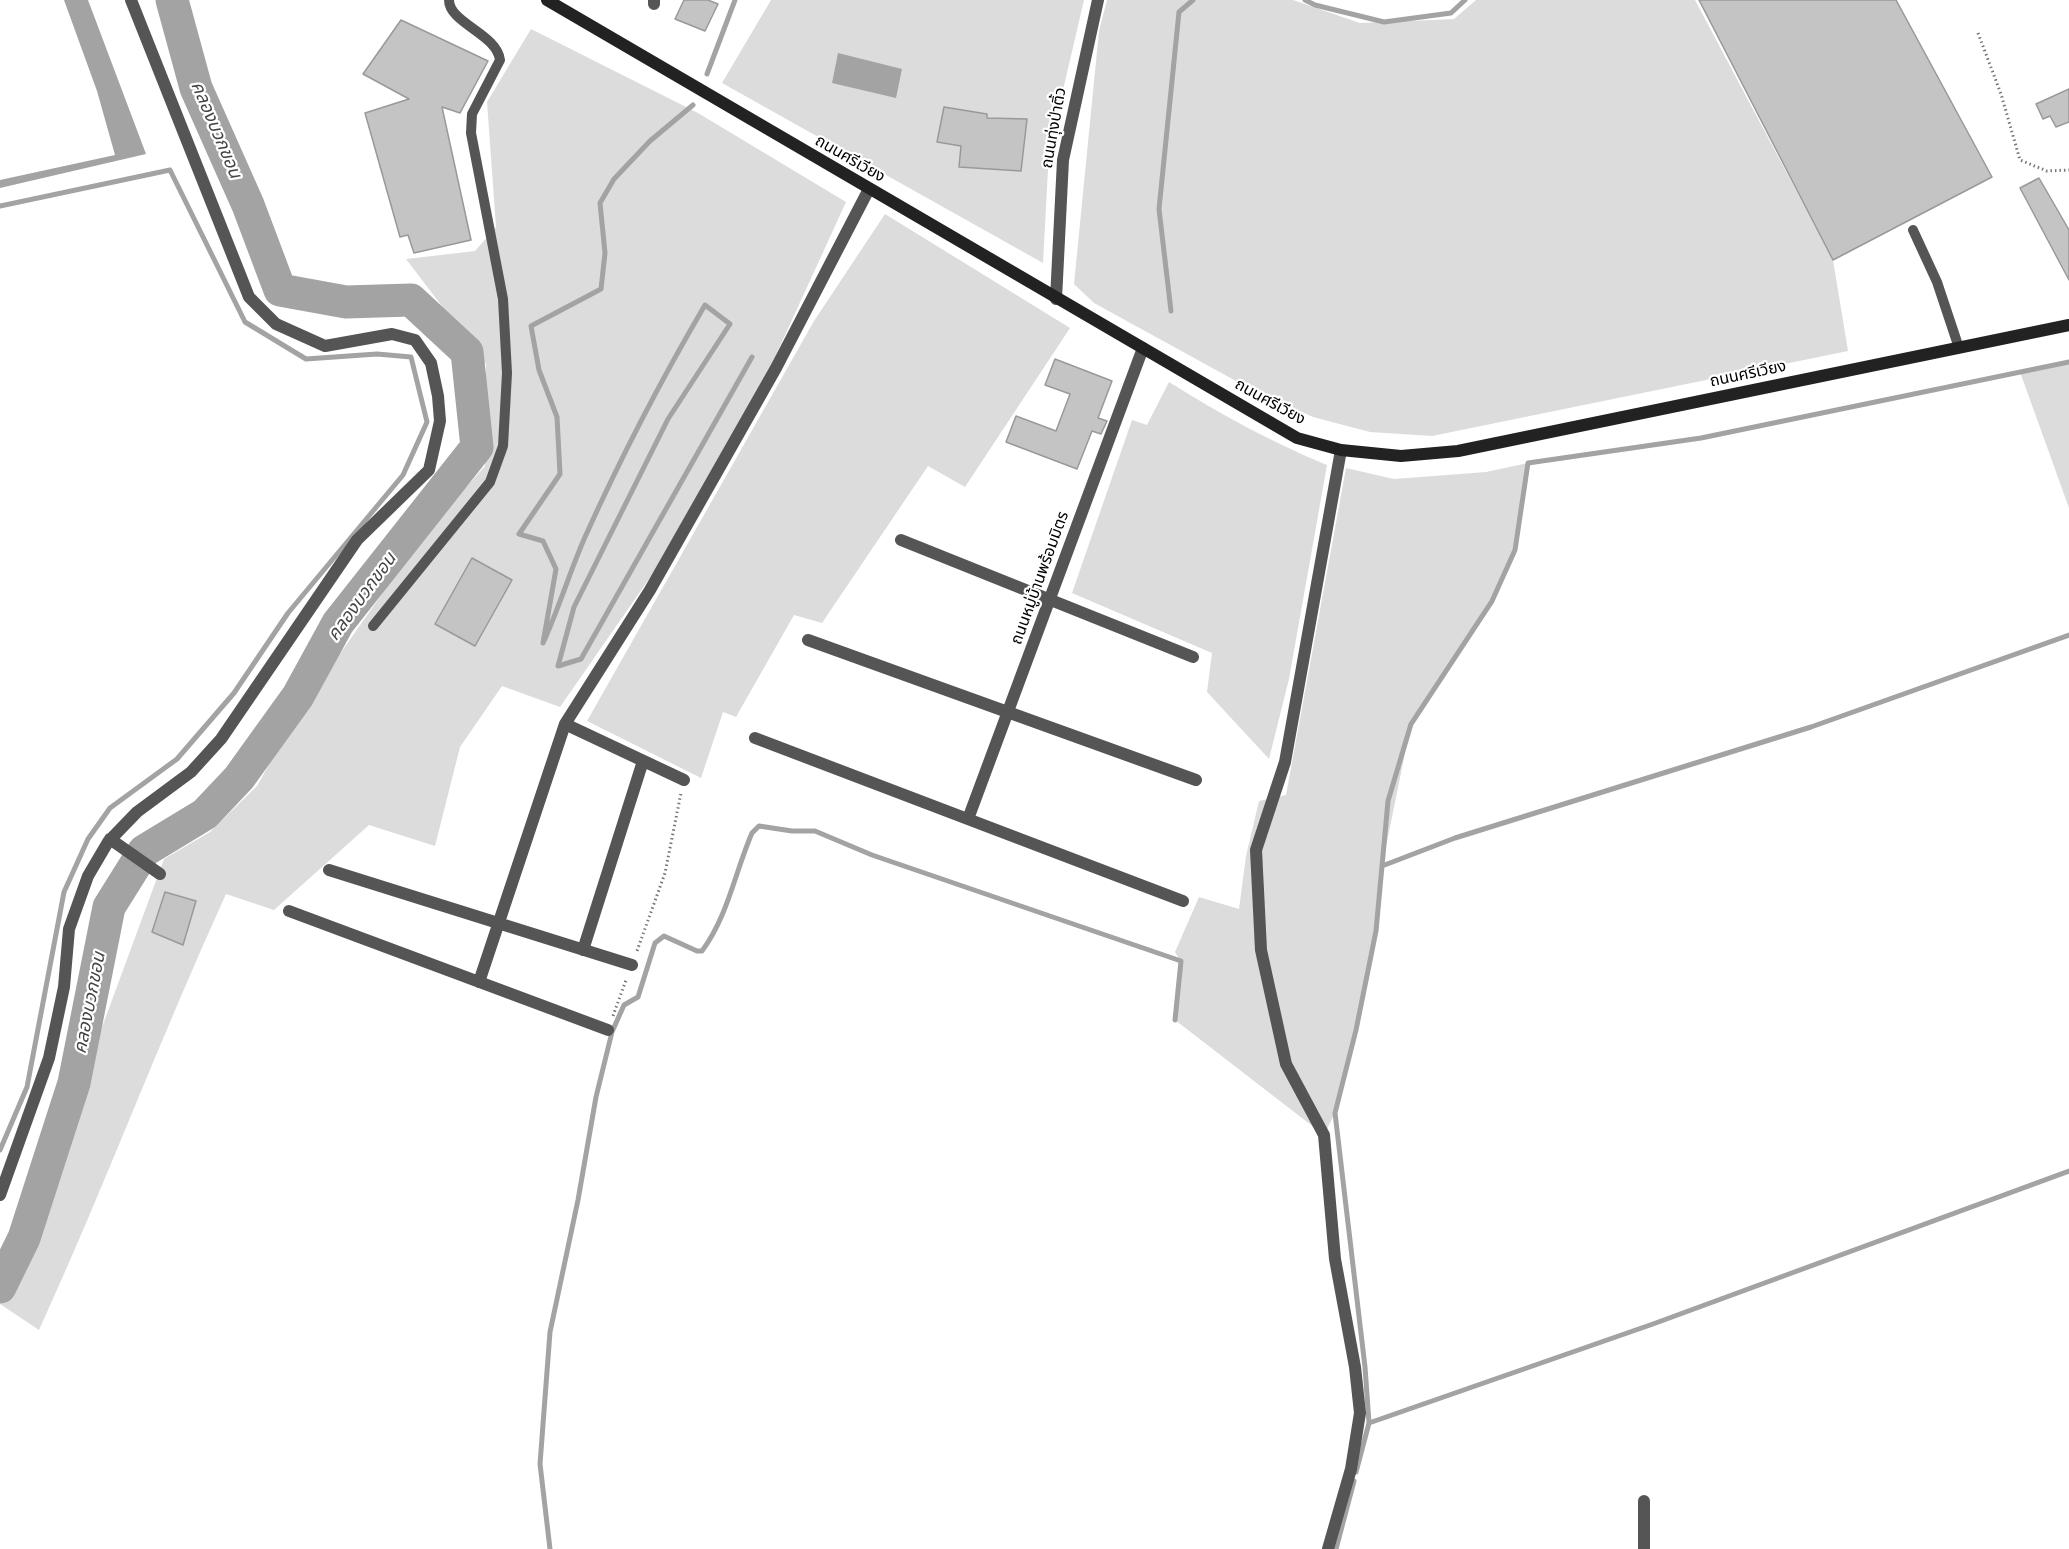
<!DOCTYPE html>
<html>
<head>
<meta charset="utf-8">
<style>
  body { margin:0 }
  canvas { display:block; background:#fff }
</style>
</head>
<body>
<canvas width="2069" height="1549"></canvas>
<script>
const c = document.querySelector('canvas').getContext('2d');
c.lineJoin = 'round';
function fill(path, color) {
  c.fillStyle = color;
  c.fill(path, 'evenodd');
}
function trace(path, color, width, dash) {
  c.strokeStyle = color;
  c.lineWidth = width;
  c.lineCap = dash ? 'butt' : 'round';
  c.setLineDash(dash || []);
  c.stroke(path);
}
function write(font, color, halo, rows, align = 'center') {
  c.font = font + ' Rubik,"Noto Sans Thai",sans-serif';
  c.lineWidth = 4.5;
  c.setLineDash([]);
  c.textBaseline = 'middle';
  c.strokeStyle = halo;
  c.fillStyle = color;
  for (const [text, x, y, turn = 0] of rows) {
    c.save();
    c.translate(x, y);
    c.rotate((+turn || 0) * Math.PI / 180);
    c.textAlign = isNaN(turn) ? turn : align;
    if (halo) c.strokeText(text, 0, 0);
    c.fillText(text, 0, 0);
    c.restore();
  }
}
fill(new Path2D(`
  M771,0H1084L1049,150L1043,263L722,83Z
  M1107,0H1293L1360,23L1454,19L1476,0H1695L1833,260L1848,351L1432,436L1370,432L1313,417L1236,381L1094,303L1074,284L1099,31Z
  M531,29L698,113L846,202L759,392L674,543L560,707L502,686L460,747L435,846L369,825L274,910L226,894C160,1038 105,1186 39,1330L0,1304L164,859L210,832L257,786L297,715L422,537L485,466L486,364L406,259L475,251L496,227L487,102Z
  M885,214L1070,328L965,487L928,466L822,623L794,615L736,717L723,712L701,778L587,721L814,321Z
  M2069,362V508L2020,372Z
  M1169,382C1220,414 1271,442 1327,465L1289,679L1269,759L1207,692L1212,653L1072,593L1132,420L1147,425Z
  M1528,463L1515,550L1492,601L1411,724L1382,866L1376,931L1335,1113L1324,1135L1175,1020L1181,962L1175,952L1199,897L1239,909L1246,856L1259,801L1286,795L1346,468L1394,479L1486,472Z`), '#dcdcdc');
fill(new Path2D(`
  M64,0H88L146,154L0,188V180L115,155L97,91Z
  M838,53L902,69L896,98L832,83Z`), '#a3a3a3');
trace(new Path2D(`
  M1305,0L1315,5L1384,22L1451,13L1465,0
  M707,74L735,0
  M693,105L650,141L614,179L600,203L605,253L601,289L531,326L539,370L557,417L560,474L519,534L543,541L556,569L543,643C559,608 570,571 585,537C621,457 661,380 705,305L730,324L668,419L574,607L558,666L581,659L752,357
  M0,206L170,170L245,322L306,359L377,354L411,357L427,422L403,475L288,613L234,693L177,759L110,808L88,839L64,892L27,1087L0,1150
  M1171,311L1159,209L1179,12L1193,0
  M1382,866L1455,838L1811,727L2069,635
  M1369,1423L1653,1324L2069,1171
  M1356,1472L1369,1423L1365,1367L1335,1113L1356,1030L1376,931L1388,801L1411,724L1492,601L1515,550L1528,463L1701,438L2069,362
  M550,1549L540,1464L550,1332L578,1200L596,1097L612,1032L624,1005L638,997L655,943L664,936L697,951H702C728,916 735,872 752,833L759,826L792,831H815L872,855L1181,961L1175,1020
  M1336,1549L1354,1481`), '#a3a3a3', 5);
trace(new Path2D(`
  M0,1287L24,1238L74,1083L109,907L144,851L205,814L239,778L298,696L338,623L477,447L467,352L411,300L346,302L280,290L248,205L196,88L172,0`), '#a3a3a3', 33);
const building = new Path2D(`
  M684,0H708L718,4L705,31L675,19Z
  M1699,0H1896L1992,177L1833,260Z
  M401,20L488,61L460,113L442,107L471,240L414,253L408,235L400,237L365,113L409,99L363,74Z
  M2069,89V122L2056,127L2050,116L2043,119L2036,104Z
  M944,107L987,114V118L1027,119L1021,171L959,167L961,146L937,142Z
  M2039,178L2069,230V280L2020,188Z
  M1055,359L1112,381L1098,418L1107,421L1101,434L1092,431L1077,469L1006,442L1016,416L1056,431L1070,394L1045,385Z
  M472,558L512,580L475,646L435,624Z
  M165,892L196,901L183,945L152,932Z`);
fill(building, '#c4c4c4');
trace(building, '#999', 1.5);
trace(new Path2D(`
  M1978,33L2001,94L2020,160L2047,171L2069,170
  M637,951L665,873L681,793
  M613,1016L626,980`), '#777', 3, [1.5, 3]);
trace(new Path2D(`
  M1913,230L1937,282L1959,348
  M373,626L490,482L503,446L507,373L503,299L471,133L472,114L500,60C497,34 449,23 449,0`), '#555', 10);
trace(new Path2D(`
  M654,4V0
  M901,540L1193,657
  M808,640L1196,780
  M565,724L684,780
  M755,738L1183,901
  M968,819L1143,348
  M110,839L160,874
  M329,870L632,965
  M289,911L608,1030
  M583,950L643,761
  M479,982L565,724L650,590L776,368L869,189
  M0,1195L49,1058L64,987L69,929L88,876L108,842L137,812L191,772L221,739L357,540L429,470L440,421L438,396L431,363L415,340L392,334L325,346L276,324L249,297L131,0
  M1328,1549L1351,1469L1360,1413L1355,1367L1335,1259L1324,1135L1286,1064L1261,950L1256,850L1285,762L1341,450
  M1644,1549V1501`), '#555', 12);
trace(new Path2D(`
  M1056,299L1063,160L1098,0`), '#555', 12);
trace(new Path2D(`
  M547,0L1297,438L1341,450L1401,456L1458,451L2069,325`), '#222', 12);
write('16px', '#000', '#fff', [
  ["ถนนทุ่งป่าติ้ว",1054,128,-80],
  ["ถนนศรีเวียง",850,159,30],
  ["ถนนศรีเวียง",1748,374,-12],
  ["ถนนศรีเวียง",1270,402,29],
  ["ถนนหมู่บ้านพร้อมมิตร",1040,578,-70]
]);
write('italic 18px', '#444', '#fff', [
  ["คลองบวกขอน",216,130,67],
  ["คลองบวกขอน",362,597,-54],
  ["คลองบวกขอน",90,1003,-79]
]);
</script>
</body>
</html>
